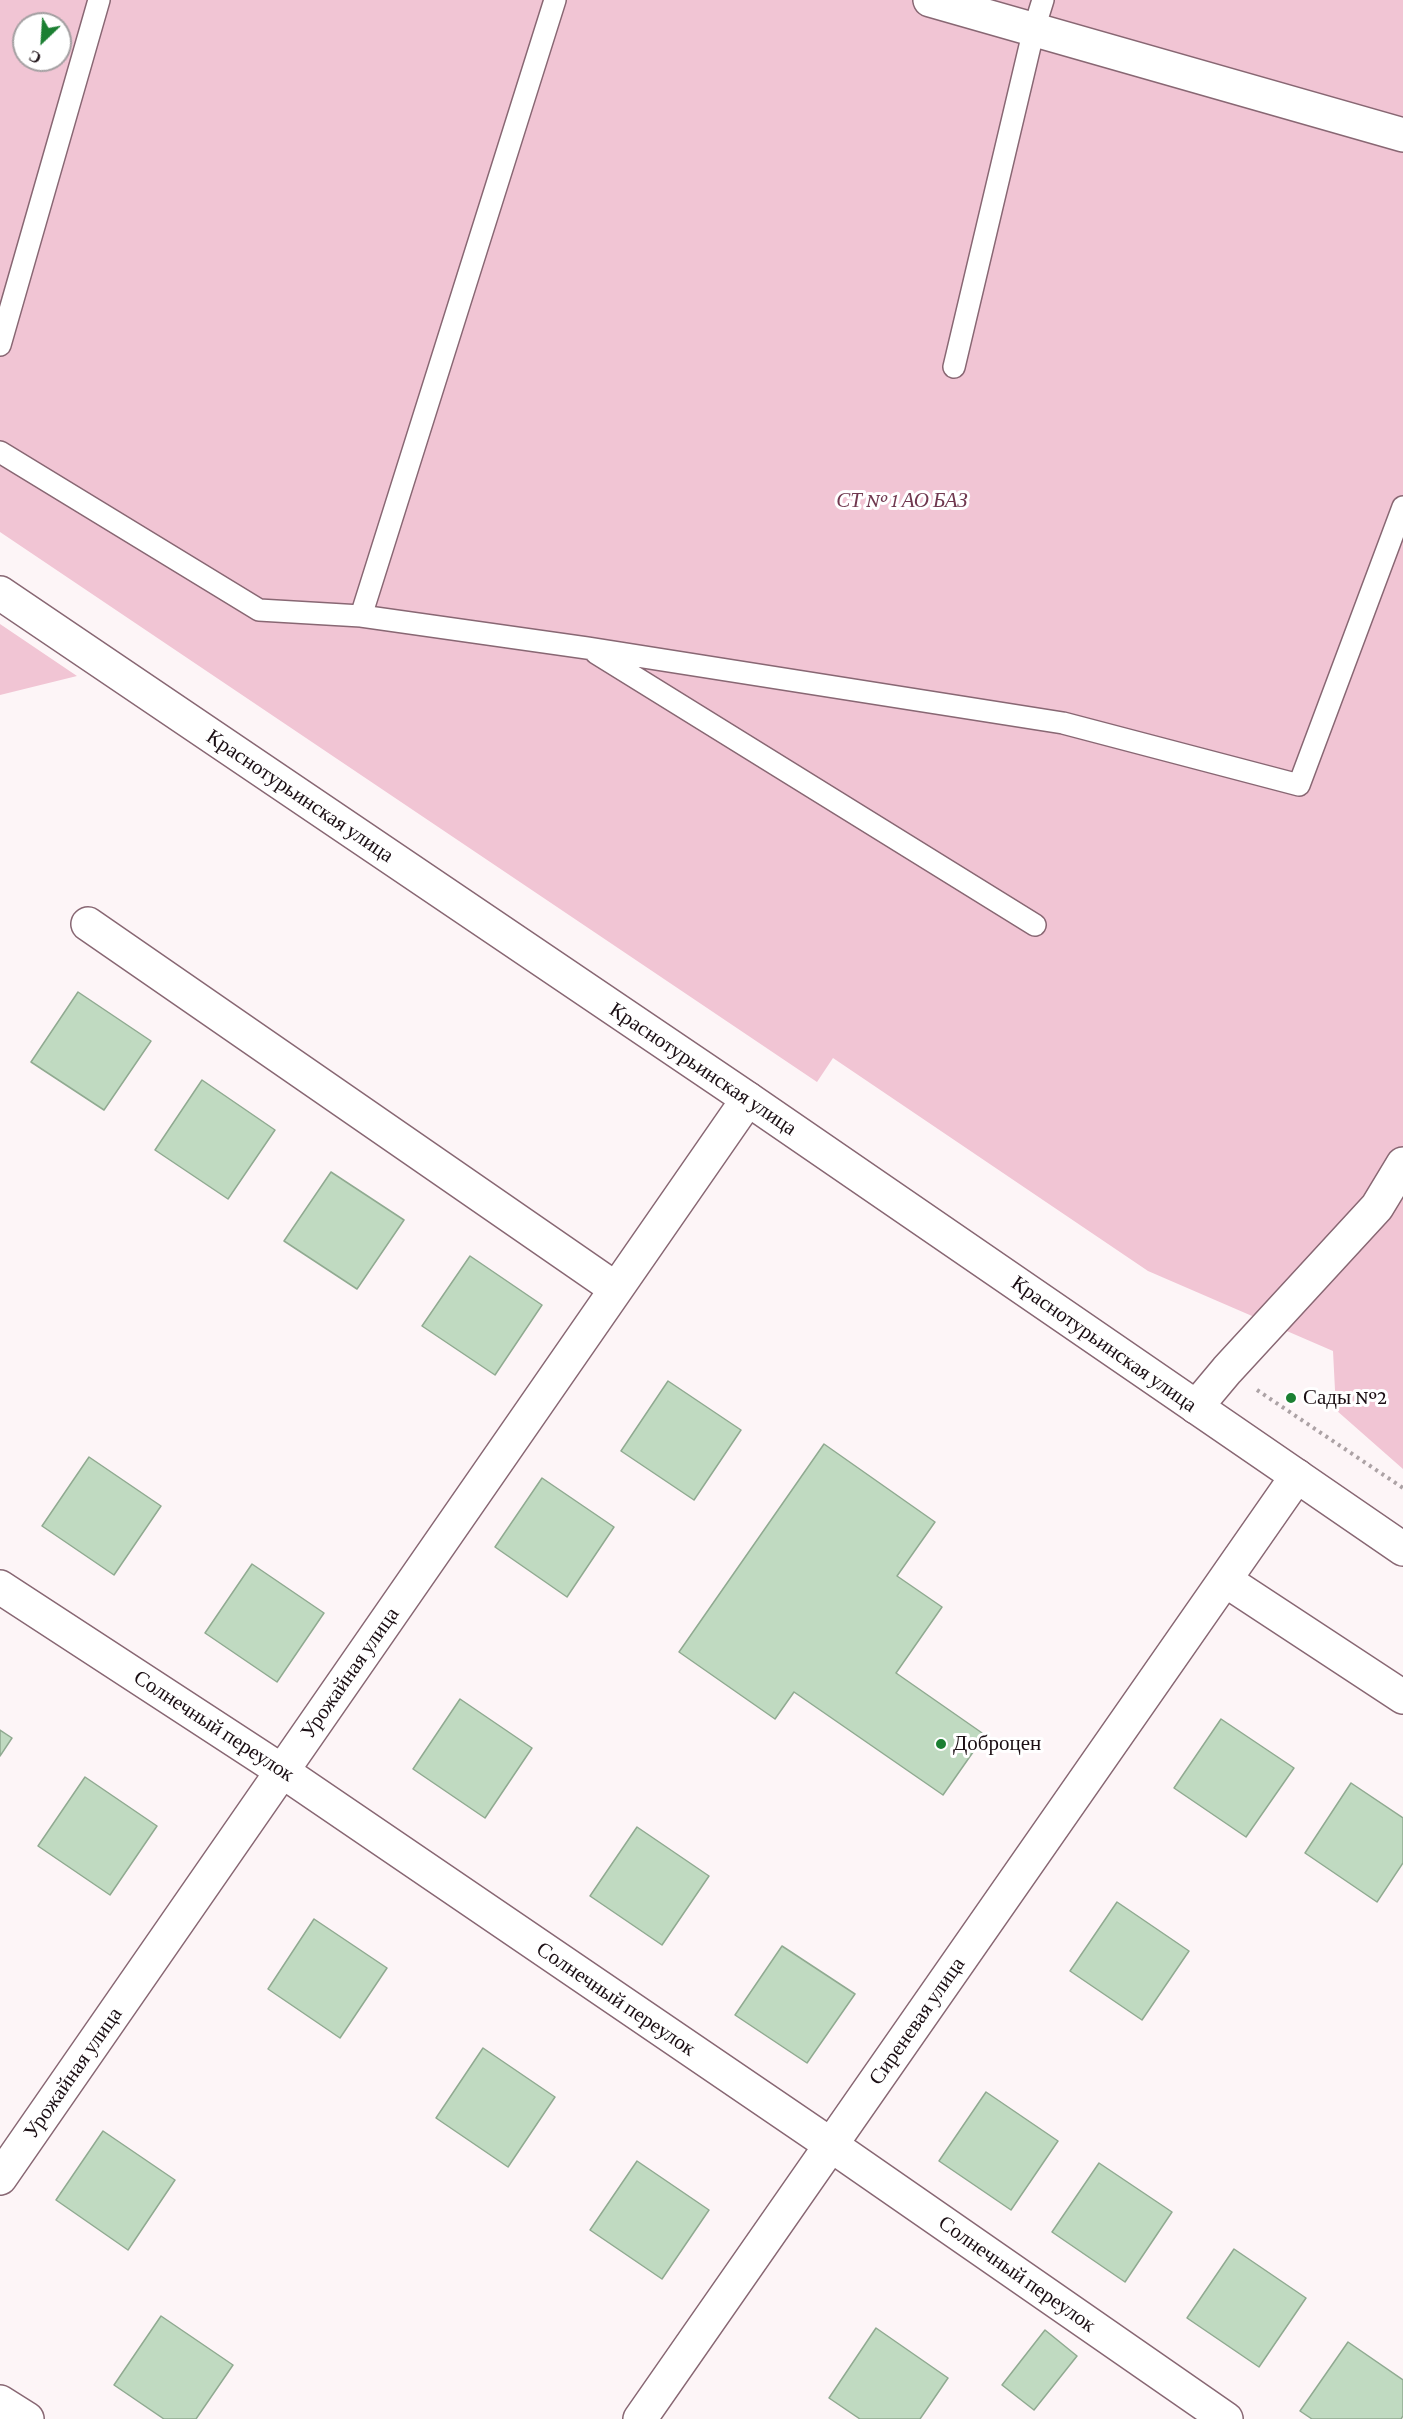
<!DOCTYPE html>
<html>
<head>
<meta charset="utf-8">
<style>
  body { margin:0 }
  #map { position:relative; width:1403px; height:2419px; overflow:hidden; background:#fdf5f7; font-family:"Crimson Pro",serif }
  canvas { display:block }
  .north { position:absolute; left:12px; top:12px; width:60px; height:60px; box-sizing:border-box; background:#fff; border:2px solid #a39fa1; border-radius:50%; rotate:205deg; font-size:16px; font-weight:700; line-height:24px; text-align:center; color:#1a0e13 }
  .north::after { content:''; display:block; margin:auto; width:21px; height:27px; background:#1b7f32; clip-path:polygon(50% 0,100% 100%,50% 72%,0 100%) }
</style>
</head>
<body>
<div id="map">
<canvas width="1403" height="2419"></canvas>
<div class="north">С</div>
</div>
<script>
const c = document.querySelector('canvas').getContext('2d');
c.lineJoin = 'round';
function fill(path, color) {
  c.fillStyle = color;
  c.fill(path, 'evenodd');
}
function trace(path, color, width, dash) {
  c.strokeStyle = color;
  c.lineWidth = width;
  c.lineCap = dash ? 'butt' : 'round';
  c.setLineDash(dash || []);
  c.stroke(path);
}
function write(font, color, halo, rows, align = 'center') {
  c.font = font + ' "Crimson Pro",serif';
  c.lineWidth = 6;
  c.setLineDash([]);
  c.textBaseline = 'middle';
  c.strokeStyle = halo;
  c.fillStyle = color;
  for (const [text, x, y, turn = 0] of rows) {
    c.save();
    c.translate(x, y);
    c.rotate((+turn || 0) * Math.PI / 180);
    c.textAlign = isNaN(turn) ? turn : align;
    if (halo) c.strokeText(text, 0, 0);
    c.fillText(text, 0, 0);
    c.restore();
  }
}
fill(new Path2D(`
  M0,0H1403V1469L1336,1410L1333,1351L1148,1271L833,1058L817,1082L0,532ZM24,24H60V60H24Z
  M0,624L77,676L0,695Z`), '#f1c5d4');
const building = new Path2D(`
  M78,992L151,1041L104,1110L31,1062Z
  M202,1080L275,1130L228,1199L155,1150Z
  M331,1172L404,1220L357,1289L284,1241Z
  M470,1256L542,1305L495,1375L422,1326Z
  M668,1381L741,1430L694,1500L621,1451Z
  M824,1444L935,1522L897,1576L942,1607L896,1673L985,1735L943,1795L794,1692L775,1719L679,1652Z
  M89,1457L161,1506L114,1575L42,1526Z
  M542,1478L614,1527L567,1597L495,1547Z
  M252,1564L324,1613L277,1682L205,1633Z
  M460,1699L532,1748L485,1818L413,1769Z
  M1221,1719L1294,1768L1246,1837L1174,1788Z
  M0,1730L12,1738L0,1756Z
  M85,1777L157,1826L110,1895L38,1846Z
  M1351,1783L1403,1818V1863L1377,1902L1305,1853Z
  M637,1827L709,1876L662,1945L590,1896Z
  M1117,1902L1189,1951L1142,2020L1070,1971Z
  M314,1919L387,1968L340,2038L268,1989Z
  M782,1946L855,1994L807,2063L735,2015Z
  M483,2048L555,2097L508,2167L436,2118Z
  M986,2092L1058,2141L1011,2210L939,2161Z
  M103,2131L175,2180L128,2250L56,2200Z
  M637,2161L709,2210L662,2279L590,2230Z
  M1099,2163L1172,2212L1125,2282L1052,2232Z
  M1234,2249L1306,2298L1259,2367L1187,2318Z
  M161,2316L233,2365L196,2419H164L114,2385Z
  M876,2328L948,2378L920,2419H860L829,2398Z
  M1045,2330L1077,2356L1034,2410L1002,2385Z
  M1348,2342L1403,2380V2416L1401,2419H1312L1300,2411Z`);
fill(building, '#c0dac1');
trace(building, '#90aa91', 1.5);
const service = new Path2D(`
  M0,345L99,0
  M954,367L1034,29L1043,0
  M0,452L259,610L361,616L587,648L1063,723L1299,785L1403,507
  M361,616L555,0
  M596,653L1035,925`);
const minor = new Path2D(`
  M930,0L1403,135
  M88,924L616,1289
  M1196,1407L1227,1370L1377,1207L1403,1164
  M1225,1580L1403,1697
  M0,1587L282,1771L831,2145L1226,2419
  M0,2178L748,1099
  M0,2402L27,2419
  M640,2419L1297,1476`);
const secondary = new Path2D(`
  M0,593L748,1099L1403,1549`);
trace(service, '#886773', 24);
trace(minor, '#886773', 36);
trace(secondary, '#886773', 36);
trace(new Path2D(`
  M1257,1390L1403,1488`), '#aca2a5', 4, [3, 4.5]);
trace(service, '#fff', 21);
trace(minor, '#fff', 33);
trace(secondary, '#fff', 33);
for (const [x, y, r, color] of [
  [1291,1398,6,"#1b7f32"],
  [941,1744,6,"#1b7f32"]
]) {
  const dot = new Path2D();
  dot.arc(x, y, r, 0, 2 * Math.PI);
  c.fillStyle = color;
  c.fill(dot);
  trace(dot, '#fff', 2);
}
write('italic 21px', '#70384f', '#fff', [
  ["СТ № 1 АО БАЗ",902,501]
]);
write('21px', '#1a0e13', '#fff', [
  ["Краснотурьинская улица",300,796,34],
  ["Краснотурьинская улица",703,1069,34],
  ["Краснотурьинская улица",1104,1344,35],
  ["Урожайная улица",350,1673,-55],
  ["Солнечный переулок",214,1726,33],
  ["Солнечный переулок",616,1999,34],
  ["Сиреневая улица",917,2021,-55],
  ["Урожайная улица",73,2073,-55],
  ["Солнечный переулок",1017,2274,35]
]);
write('21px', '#1a0e13', '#fff', [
  ["Сады №2",1303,1398],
  ["Доброцен",953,1744]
], 'left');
</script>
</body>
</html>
